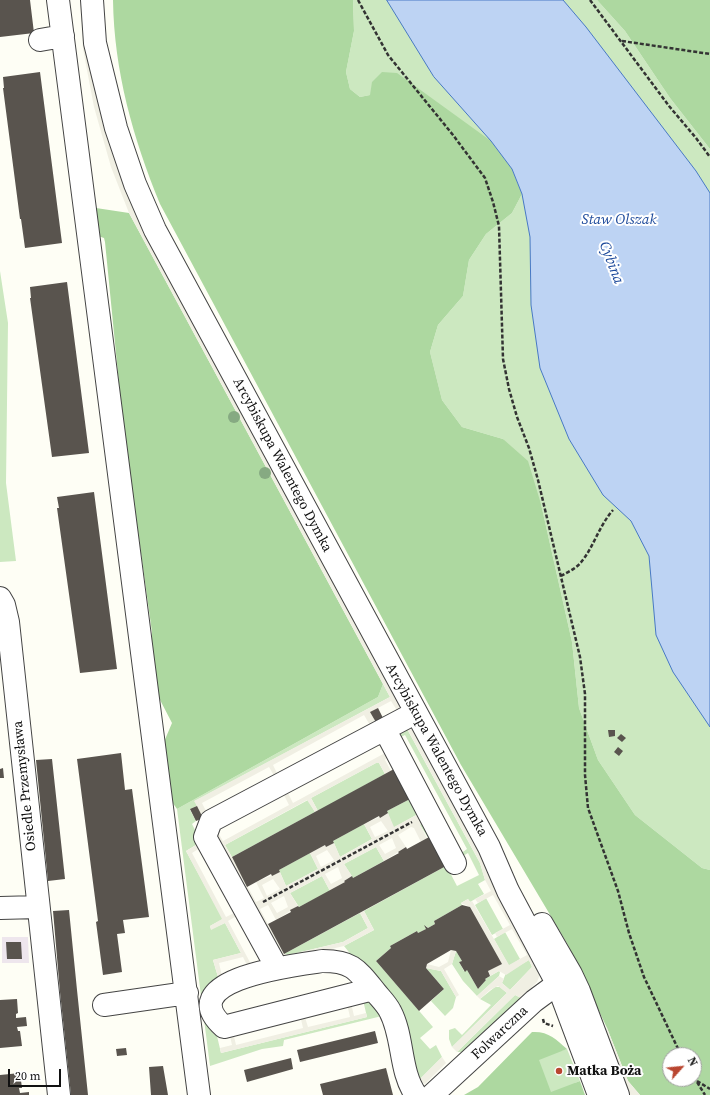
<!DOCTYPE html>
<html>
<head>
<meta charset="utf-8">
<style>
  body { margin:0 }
  #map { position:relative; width:710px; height:1095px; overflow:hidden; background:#fefef5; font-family:"Source Serif 4",serif }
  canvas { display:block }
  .north { position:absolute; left:662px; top:1047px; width:40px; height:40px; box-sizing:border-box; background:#fff; border:1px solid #a0a0a0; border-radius:50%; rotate:63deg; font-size:11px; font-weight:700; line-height:16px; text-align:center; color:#111 }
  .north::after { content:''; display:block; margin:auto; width:14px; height:18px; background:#b94630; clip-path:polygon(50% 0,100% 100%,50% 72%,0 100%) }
  .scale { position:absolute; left:8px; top:1069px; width:53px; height:18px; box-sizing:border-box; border:2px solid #111; border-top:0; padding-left:5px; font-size:12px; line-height:14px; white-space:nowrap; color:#111; -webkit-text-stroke:3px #fff; paint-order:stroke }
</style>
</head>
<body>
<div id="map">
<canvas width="710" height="1095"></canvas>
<div class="north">N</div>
<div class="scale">20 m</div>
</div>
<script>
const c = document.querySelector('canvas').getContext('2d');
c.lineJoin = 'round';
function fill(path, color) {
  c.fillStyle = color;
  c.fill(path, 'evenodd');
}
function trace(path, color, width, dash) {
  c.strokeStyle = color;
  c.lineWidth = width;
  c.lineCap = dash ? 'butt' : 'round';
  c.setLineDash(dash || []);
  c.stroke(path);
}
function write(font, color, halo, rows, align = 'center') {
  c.font = font + ' "Source Serif 4",serif';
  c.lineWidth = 4;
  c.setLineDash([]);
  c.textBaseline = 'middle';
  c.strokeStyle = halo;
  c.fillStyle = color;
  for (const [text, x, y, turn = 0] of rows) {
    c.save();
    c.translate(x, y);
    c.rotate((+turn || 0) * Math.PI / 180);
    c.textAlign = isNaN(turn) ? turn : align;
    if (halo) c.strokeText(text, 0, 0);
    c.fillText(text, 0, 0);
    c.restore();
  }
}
fill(new Path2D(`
  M2,937H28L29,963H2Z`), '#eee6ed');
fill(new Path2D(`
  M353,0H597L625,31L670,98L710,149V870L702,868L635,815L598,760L579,708L572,642L541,504L503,439L462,427L442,400L430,352L438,325L463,296L469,260L486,234L512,213L522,194L512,169L370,95L360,97L350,89L346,72L354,31Z
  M0,271L8,323L6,483L16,561L0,562Z
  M383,684L390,697L195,801L197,806L190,810L196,821L192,824L201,842L186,851L223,919L210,926L211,929L225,923L241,953L213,960L218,977C213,980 208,983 206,988C202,999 205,1030 217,1036L221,1053L367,1017L363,1000H369L382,1016L284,1040L283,1046L262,1049L210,1066L177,809L378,697Z
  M406,727L480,863L485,880L478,884L484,894L470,902L468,899L461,903L462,905L434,921L435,924L428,928L426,926V929L418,933L417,931L390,946L391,948L376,961L433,1027L420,1038L430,1049L436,1045L442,1057L418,1081L395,1010L344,946L374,930L364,911L446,866L420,825L421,822L423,821L457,886L479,875L468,853L463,856L460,854L467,849L405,735L397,739L395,737Z
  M376,763H379L385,774L318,811L311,798Z
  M410,799L418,814L393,828L387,811Z
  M308,800L315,812L232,857L225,845Z
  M364,824L372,839L340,857L333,841Z
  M376,847L384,861L353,878L344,864Z
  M310,853L318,869L286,886L279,870Z
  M322,876L330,891L299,907L290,893Z
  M486,898L503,929L492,935L475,905Z
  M360,913L368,928L343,942L288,955L284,954Z
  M505,932L520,959L509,966L494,939Z
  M456,951L462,961L459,962L464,971L467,970L478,989L486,980L485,979L499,971L500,972L499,976L477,996L463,981L452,964Z
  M529,960L532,967L510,990L502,983L506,973Z
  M426,968L441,971L456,997L453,1008L445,1016L431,1001L444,989Z
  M495,987H500L507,993L452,1047L449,1039V1030L455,1028L462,1035L491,1005L480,999Z
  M515,995L521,998L465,1052H457Z
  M539,1033L561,1051L567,1049L580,1081L575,1083L581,1095H474Z`), '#cce8c0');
fill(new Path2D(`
  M113,0H353L354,31L346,72L350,89L360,97L370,95L372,82L382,72L397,73L491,141L512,169L522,194L512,213L486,234L469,260L463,296L438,325L430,352L442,400L462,427L503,439L528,461L541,504L572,642L579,708L598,760L635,815L702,868L710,870V1095H640L628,1081L607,1028L568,945L461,765L160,204C133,138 114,71 113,0ZM670,1055H694V1079H670Z
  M597,0H710V149L670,98L625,31Z
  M96,208L129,213L383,684L378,697L177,809L168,796L161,749L172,723L158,696L151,660L152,632L123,424L105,242L104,238L98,236L96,228Z
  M532,1032C548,1031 556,1039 567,1049L539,1060L551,1092L580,1081L585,1095H464L478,1087Z`), '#add8a0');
fill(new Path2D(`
  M80,0H87L100,104L400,705L398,712L391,701L378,708L384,720L371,727L364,715L273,765L279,777L276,779L269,767L202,803L208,815L196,821L190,809L197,806L194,801L390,697L129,213L111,167L94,107L83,49Z
  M406,727L414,731L473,835L541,972L537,982L521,998L515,995L457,1052L452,1047L507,993L498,986L490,990L480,999L477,996L499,976L504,979L502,983L510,990L532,967L529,960L506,975L499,971L490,976L488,971L501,964L470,907L461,903L468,899L470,902L472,901L509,965L527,955L512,929L497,937L495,933L510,925L493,895L478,903L475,899L491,891L485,880L480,863Z
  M379,741L385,744L428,823L424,821L420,825L427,838L421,842L414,828L411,827L398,835L406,847L384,861L376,847L344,864L352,876L344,881L345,882L330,891L322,876L290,893L298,906L276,920L268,905L260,909L284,954L288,955L343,942L368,928L360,913L364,911L374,930L344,946L288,959L282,958L214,834V831L216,829L223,841L289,805L283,793L287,791L293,803L385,753ZM387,757L418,814L394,827L388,813L364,824L372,839L340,857L334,843L326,847L325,845L310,853L318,869L286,886L280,872L256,882L264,898L256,902L225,845L307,800L315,812L318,811L311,798L376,763H379L385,774L391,771L385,760ZM381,821L388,831L375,837L370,827ZM392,838L396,848L385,854L379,845ZM327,850L334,860L321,867L316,856ZM338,867L342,878L331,884L325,874ZM273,879L280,889L267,896L262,885ZM284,896L288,907L277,913L271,903Z
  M201,842L203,846L192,853L226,917L238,911L240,914L228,921L253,968L249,969L243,957L219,963L222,976L218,977L213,960L241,953L225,923L211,930L210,926L222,919L186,851Z
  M451,950L456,951L452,964L444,969L459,995L456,997L441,971L426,968L427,964L439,967L448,962Z
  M351,1003L354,1016L366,1013L367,1017L221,1053L220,1048L232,1045L229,1032H233L236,1045L303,1028L300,1015L304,1014L308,1027L350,1017L347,1004Z
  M607,1028L628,1081L640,1095H630L618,1081L599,1031Z
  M442,1057L446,1063L425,1084L418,1081Z`), '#f0efe3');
const water = new Path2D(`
  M387,0H563L586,27L696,171L710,193V727L673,672L656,635L649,556L631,521L603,495L569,439L540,368L531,305L530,237L522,194L512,169L491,141L434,77Z`);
fill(water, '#bdd3f3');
trace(water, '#4879c5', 1);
fill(new Path2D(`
  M0,0H30L34,33L0,37Z
  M40,72L62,243L25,248L21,219H20L3,88H4L3,77Z
  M67,282L89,453L52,457L30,298H31L30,287Z
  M94,492L117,669L80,673L57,508H59L57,497Z
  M378,708L384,720L377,724L370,712Z
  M608,730H615V736L609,737Z
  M621,734L626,738L622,742L617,738Z
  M618,747L623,751L619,756L614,752Z
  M121,753L125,790L132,789L149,917L123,920L125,933L117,934L122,972L103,975L96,922L98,921L77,759Z
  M52,759L65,879L48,881L36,760Z
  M3,768L4,778H0V769Z
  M394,769L410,799L387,811L388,813L380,818L379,816L333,841L334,843L326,847L325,845L279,870L280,872L272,876L271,874L247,887L232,857Z
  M197,806L203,818L196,821L190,809Z
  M431,836L446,866L284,954L268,924L291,912L290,910L298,906L299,907L345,882L344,881L352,876L353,878L399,853L398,852L406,847L407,849Z
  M462,905L470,907L502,964L488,971L490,976L485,979L486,980L478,989L467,970L465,972L459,962L462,961L456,951L451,950L427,964L426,968L444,989L419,1011L376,961L391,948L390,946L417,931L418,933L426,929L424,925L428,928L435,924L434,921Z
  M69,910L77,990L88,1095H71L60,992L53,911Z
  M6,942H21L22,959H7Z
  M17,999L18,1013L16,1014V1018L26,1017L27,1026L17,1027L18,1031H20L22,1046L0,1048V1000Z
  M375,1031L378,1043L300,1062L297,1050Z
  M126,1048L127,1055L117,1056L116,1049Z
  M291,1058L293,1069L247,1082L244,1070Z
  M163,1066L168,1095H151L149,1067Z
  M386,1068L393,1095H323L320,1084Z
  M20,1073L22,1088H19L20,1093L29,1092V1095H0V1075Z`), '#59544e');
const minor = new Path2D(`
  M58,0L199,1095
  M92,0L95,43L116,128L135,184L155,230L489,847L508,891L557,983L599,1095
  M40,40L63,36
  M0,598L4,605L8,622L59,1095
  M385,730L455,863
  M0,908L38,907
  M542,924L571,974L579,991L618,1095
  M323,961C350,961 356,968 373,989L224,1027C170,979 296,965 323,961Z
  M277,968L205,837L211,821L415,713
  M373,989C378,996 386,1003 390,1011C404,1037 399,1071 416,1095
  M104,1005L187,993
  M432,1095L534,1001L568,976`);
trace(minor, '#444', 24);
trace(new Path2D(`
  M358,0L388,55L453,135L485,178L493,202L499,226L503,359L509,389L517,417L529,448L538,480L580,657L585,694V775L588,808L618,891L629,933L644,977L681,1055
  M590,0L669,106L696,138L710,157
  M622,41L710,54
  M561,576C568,572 577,568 582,561C594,546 599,526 613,510
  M263,902L412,822
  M543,1019L544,1023L553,1026
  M694,1077L705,1095
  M697,1081L710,1089`), '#333', 2.5, [4, 2]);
trace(minor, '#fff', 22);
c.fillStyle = '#86aa82';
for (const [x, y] of [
  [234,417],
  [265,473]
]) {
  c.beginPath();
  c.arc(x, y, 6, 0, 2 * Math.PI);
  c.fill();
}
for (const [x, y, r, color] of [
  [559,1071,4,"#b94630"]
]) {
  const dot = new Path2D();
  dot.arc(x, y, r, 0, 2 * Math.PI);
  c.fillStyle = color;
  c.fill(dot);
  trace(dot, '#fff', 1.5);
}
write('14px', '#111', '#fff', [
  ["Arcybiskupa Walentego Dymka",282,465,62],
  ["Arcybiskupa Walentego Dymka",436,750,61],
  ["Osiedle Przemysława",25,786,-96],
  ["Folwarczna",500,1033,-43]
]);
write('bold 14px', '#111', '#fff', [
  ["Matka Boża",567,1071]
], 'left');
write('italic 15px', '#204c9c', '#fff', [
  ["Staw Olszak",619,220],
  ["Cybina",611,263,69]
]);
</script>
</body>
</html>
